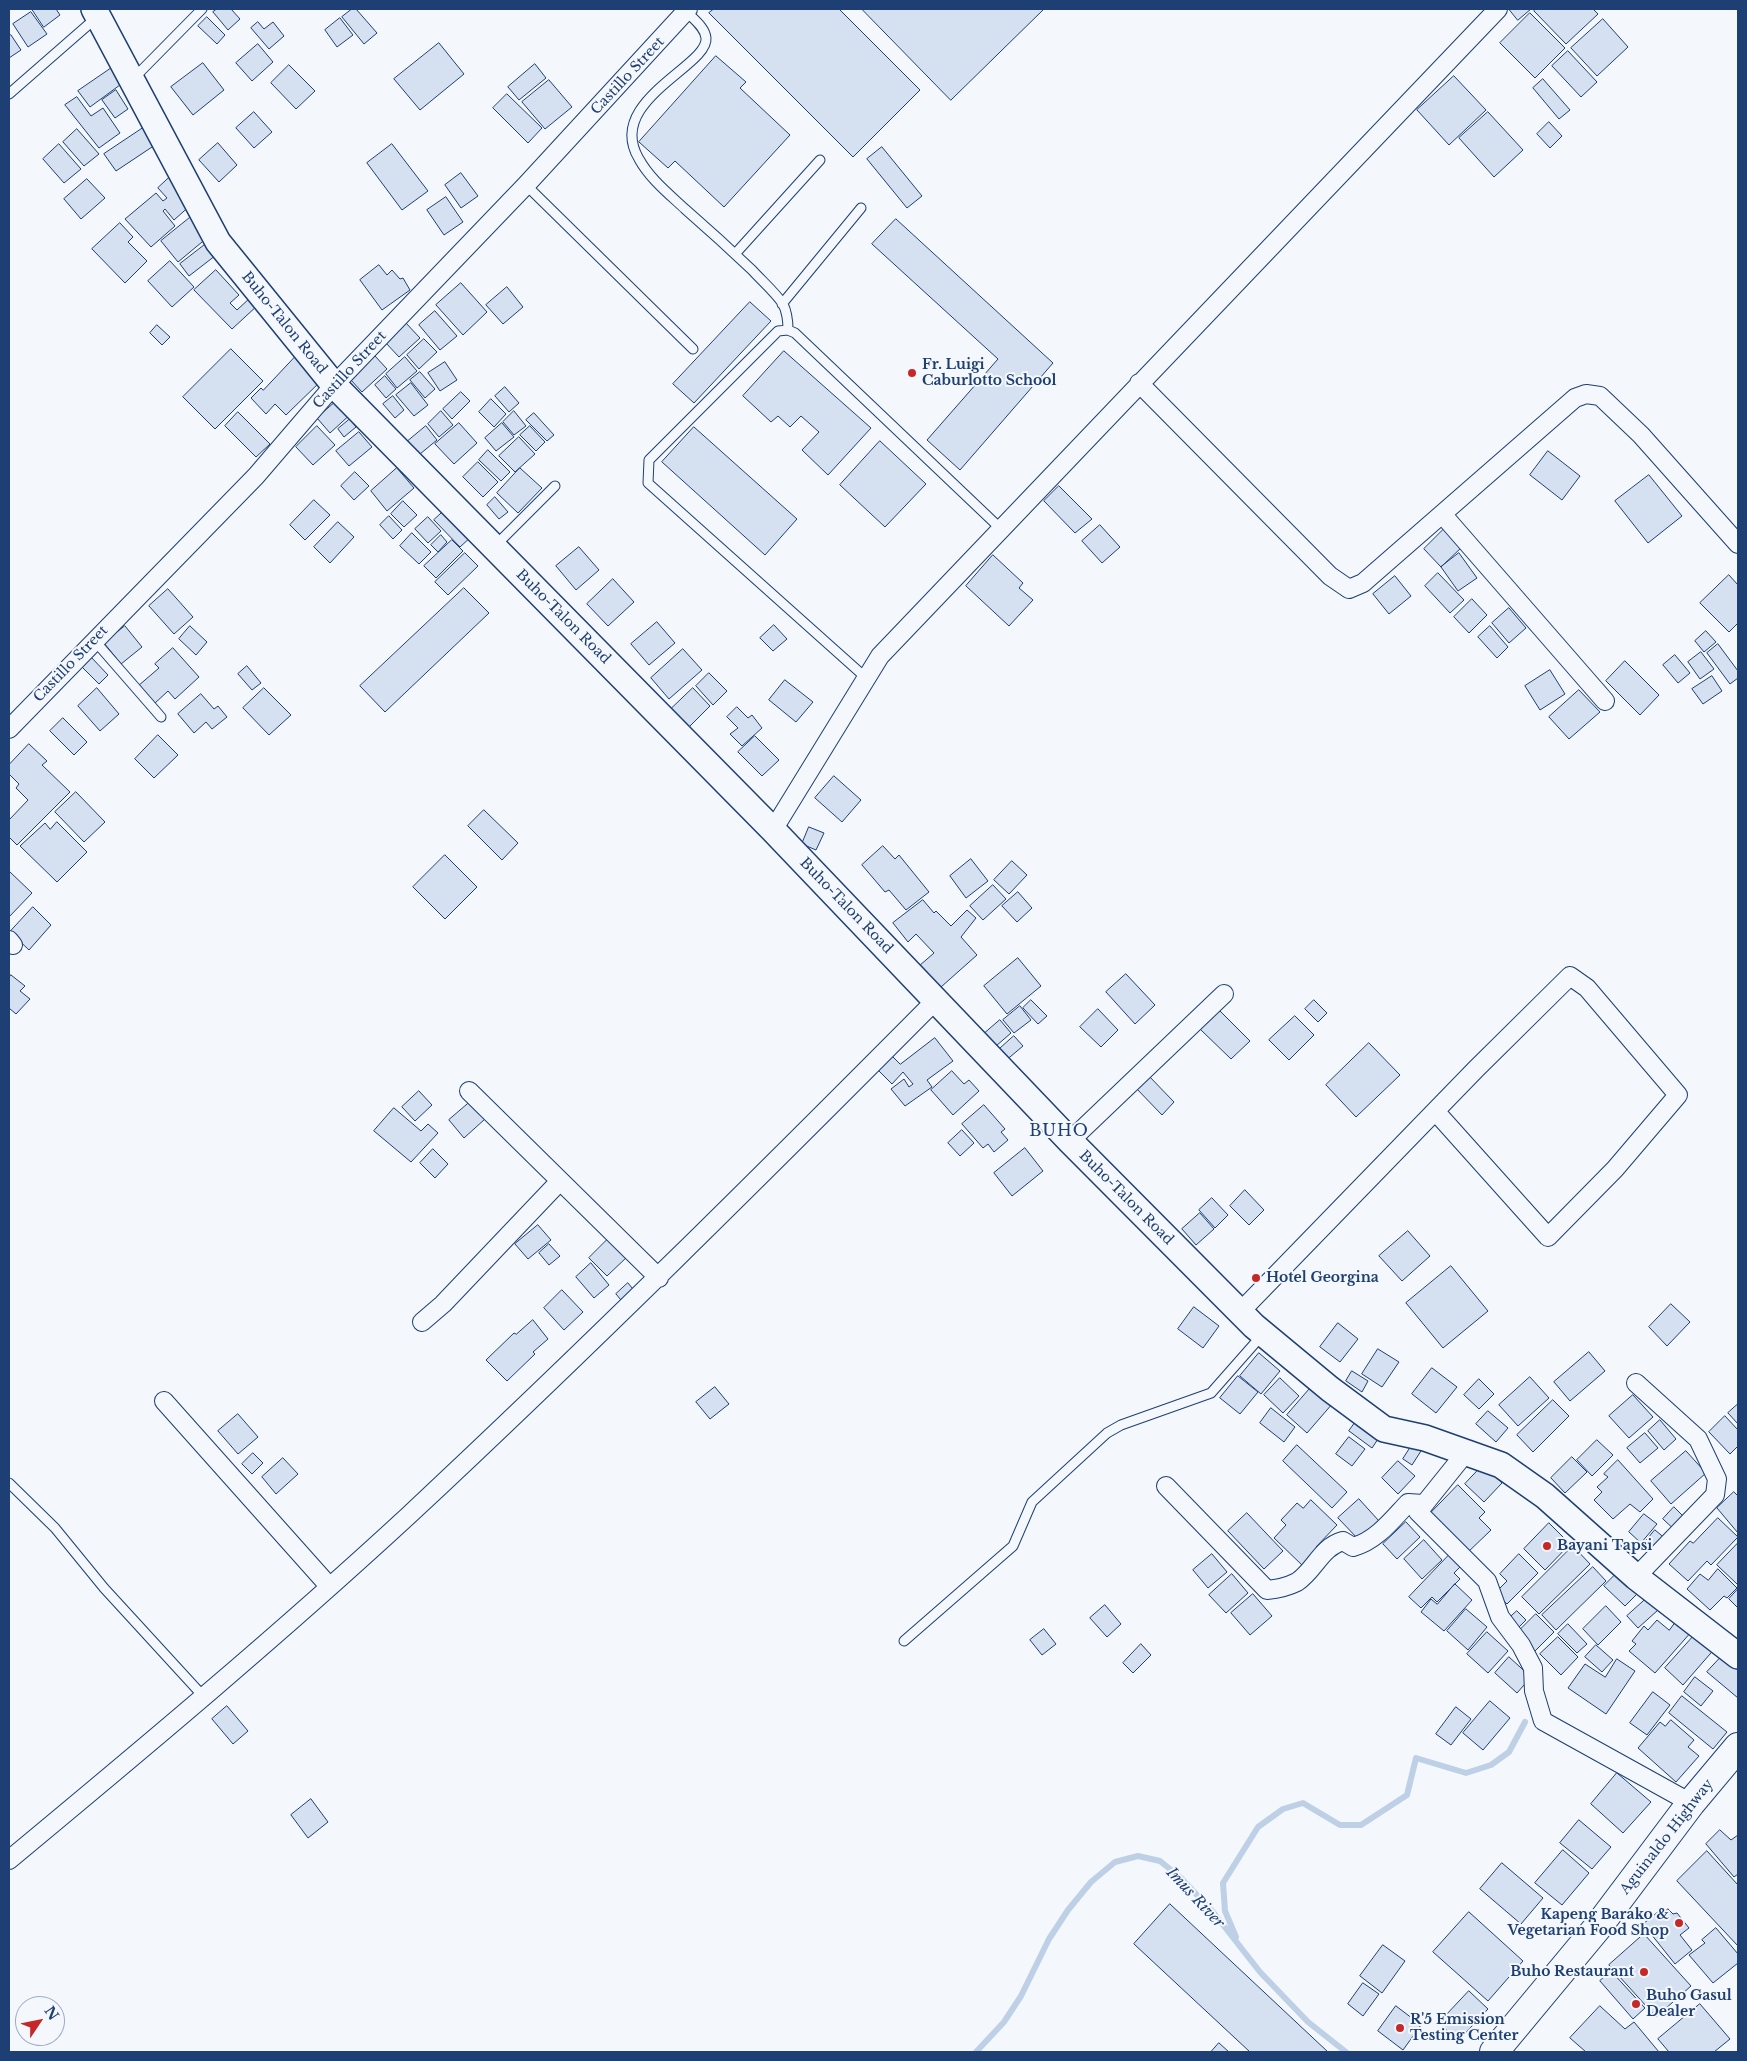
<!DOCTYPE html>
<html>
<head>
<meta charset="utf-8">
<style>
  body { margin:0 }
  #map { position:relative; width:1747px; height:2061px; overflow:hidden; background:#f4f7fb; font-family:"Libre Baskerville",serif }
  canvas { display:block }
  .frame { position:absolute; inset:0; border:10px solid #1d3f73; pointer-events:none }
  .north { position:absolute; left:15px; top:1996px; width:50px; height:50px; box-sizing:border-box; background:#f4f7fb; border:1px solid #9eadc5; border-radius:50%; rotate:56deg; font-size:14px; font-weight:700; line-height:20px; text-align:center; color:#1d3f73 }
  .north::after { content:''; display:block; margin:auto; width:18px; height:22px; background:#c62828; clip-path:polygon(50% 0,100% 100%,50% 72%,0 100%) }
</style>
</head>
<body>
<div id="map">
<canvas width="1747" height="2061"></canvas>
<div class="frame"></div>
<div class="north">N</div>
</div>
<script>
const c = document.querySelector('canvas').getContext('2d');
c.lineJoin = 'round';
function trace(path, color, width, dash) {
  c.strokeStyle = color;
  c.lineWidth = width;
  c.lineCap = dash ? 'butt' : 'round';
  c.setLineDash(dash || []);
  c.stroke(path);
}
function fill(path, color) {
  c.fillStyle = color;
  c.fill(path, 'evenodd');
}
function write(font, color, halo, rows, align = 'center') {
  c.font = font + ' "Libre Baskerville",serif';
  c.lineWidth = 4;
  c.setLineDash([]);
  c.textBaseline = 'middle';
  c.strokeStyle = halo;
  c.fillStyle = color;
  for (const [text, x, y, turn = 0] of rows) {
    c.save();
    c.translate(x, y);
    c.rotate((+turn || 0) * Math.PI / 180);
    c.textAlign = isNaN(turn) ? turn : align;
    if (halo) c.strokeText(text, 0, 0);
    c.fillText(text, 0, 0);
    c.restore();
  }
}
trace(new Path2D(`
  M1236,1937L1225,1911L1223,1883L1258,1827L1283,1809L1303,1803L1340,1825H1361L1407,1795L1416,1758L1466,1773L1491,1765L1509,1752L1525,1722
  M976,2052L1004,2022L1021,1996L1049,1939L1068,1910L1091,1882L1115,1862L1138,1856L1160,1861L1181,1878L1213,1912L1260,1972L1308,2022L1346,2052`), '#bed0e5', 6);
const building = new Path2D(`
  M32,9H56L60,15L44,27Z
  M217,9H231L240,19L228,30L213,12Z
  M352,9H356L377,33L364,44L342,17Z
  M714,9H839L920,90L853,157L709,13Z
  M862,9H1044L951,100Z
  M1509,9H1531L1518,20Z
  M1536,9H1593L1598,14L1566,44L1534,11Z
  M31,12L47,34L28,47L13,24Z
  M1530,13L1565,48L1535,78L1500,43Z
  M207,17L225,35L217,44L198,26Z
  M340,18L353,35L337,47L325,30Z
  M1603,19L1628,47L1597,76L1571,48Z
  M258,22L264,29L273,22L284,36L269,49L251,28Z
  M11,35L21,50L9,58V36Z
  M439,43L464,74L420,110L394,79Z
  M258,44L273,62L252,81L236,63Z
  M1568,51L1597,82L1581,97L1552,66Z
  M716,56L746,82L740,88L790,135L724,207L675,161L668,168L639,142Z
  M203,63L224,90L193,115L171,87Z
  M535,64L546,78L519,100L508,87Z
  M289,65L315,91L296,109L271,83Z
  M113,67L124,82L90,107L78,91Z
  M1454,76L1486,110L1449,145L1417,110Z
  M1543,79L1570,110L1559,119L1533,88Z
  M549,80L572,107L545,129L522,102Z
  M116,90L128,109L115,118L102,100Z
  M507,94L542,128L528,143L493,108Z
  M77,97L91,116L103,108L120,133L99,148L65,105Z
  M254,112L272,132L254,148L236,128Z
  M1488,112L1523,150L1494,177L1459,138Z
  M1549,122L1562,136L1550,148L1537,134Z
  M143,128L155,145L116,171L104,154Z
  M77,129L99,154L84,166L63,142Z
  M218,143L237,165L219,182L199,160Z
  M59,144L81,169L64,183L43,159Z
  M392,144L428,191L402,210L367,163Z
  M882,147L922,196L907,208L867,159Z
  M461,173L478,196L461,208L445,185Z
  M171,176L192,204L174,220L165,209L163,211L175,226L151,247L125,219L156,193L163,201L167,198L158,188Z
  M87,179L105,198L81,219L64,199Z
  M446,197L463,222L444,235L427,210Z
  M192,216L208,237L178,262L161,241Z
  M896,219L1053,363L960,470L927,440L998,359L872,244Z
  M120,223L133,237L128,242L147,261L125,283L92,249Z
  M211,240L220,252L189,276L180,264Z
  M170,261L194,287L172,307L148,281Z
  M379,265L387,275L392,270L400,279L403,278L410,290L382,310L360,280Z
  M216,270L239,295L230,303L237,310L251,297L258,305L232,329L194,290Z
  M461,283L487,312L463,335L436,305Z
  M507,287L523,307L503,324L486,305Z
  M750,302L771,321L694,403L673,384Z
  M435,311L457,336L440,350L419,325Z
  M405,322L420,338L399,357L385,342Z
  M157,325L170,337L162,345L150,333Z
  M424,339L437,352L419,369L407,355Z
  M231,349L263,381L215,429L183,397Z
  M784,351L871,428L828,475L802,450L819,432L801,416L790,427L778,416L771,422L743,396Z
  M297,355L322,380L286,415L275,404L266,414L251,398L261,388L263,390Z
  M375,356L387,369L362,392L350,379Z
  M405,357L417,371L397,388L386,374Z
  M445,362L457,380L440,391L428,373Z
  M420,372L435,389L425,398L410,380Z
  M385,376L396,389L386,398L375,385Z
  M411,383L428,405L414,416L396,395Z
  M505,387L519,403L509,412L495,396Z
  M461,392L470,401L452,419L443,409Z
  M393,396L404,410L395,418L383,404Z
  M340,398L353,412L330,433L317,418Z
  M491,399L506,414L494,427L479,412Z
  M441,411L453,425L439,437L428,424Z
  M514,411L526,426L514,435L503,422Z
  M238,412L270,444L256,457L225,426Z
  M534,413L554,435L547,441L526,420Z
  M350,419L356,427L344,437L338,429Z
  M459,423L477,443L454,464L435,444Z
  M502,423L514,437L496,451L485,438Z
  M317,426L335,445L313,465L296,447Z
  M426,426L437,440L420,454L408,441Z
  M530,426L545,442L536,451L520,435Z
  M694,427L797,519L765,555L662,462Z
  M359,432L372,447L349,466L336,451Z
  M519,437L535,454L515,472L499,456Z
  M880,441L926,484L885,527L840,485Z
  M488,450L510,472L501,481L479,460Z
  M1548,451L1580,476L1562,500L1530,475Z
  M478,462L498,482L483,497L463,477Z
  M397,468L414,488L387,511L371,491Z
  M520,468L542,488L518,513L497,493Z
  M355,472L369,486L354,500L341,486Z
  M1649,475L1682,516L1648,543L1615,501Z
  M1059,486L1092,519L1075,533L1044,501Z
  M495,497L508,512L499,519L487,505Z
  M314,500L330,515L305,540L290,525Z
  M403,501L417,515L404,527L391,514Z
  M446,509L472,536L460,547L434,520Z
  M389,516L402,530L393,539L380,525Z
  M428,517L441,531L428,543L415,529Z
  M338,522L354,537L330,563L314,547Z
  M1100,525L1120,547L1102,563L1082,541Z
  M1446,527L1463,546L1441,567L1424,549Z
  M412,533L431,552L419,564L400,546Z
  M441,535L447,542L438,552L431,545Z
  M452,540L463,551L436,578L424,566Z
  M579,547L599,570L576,590L556,566Z
  M465,553L478,566L448,595L435,582Z
  M1459,553L1477,578L1458,591L1441,567Z
  M993,555L1023,583L1019,588L1033,600L1009,626L966,586Z
  M1438,573L1464,600L1450,613L1425,586Z
  M1729,575L1738,585V623L1729,632L1700,603Z
  M1395,576L1411,596L1389,614L1373,594Z
  M613,579L634,602L608,626L587,604Z
  M464,588L489,613L385,712L360,686Z
  M168,589L193,617L174,634L149,606Z
  M1472,599L1487,615L1469,633L1454,617Z
  M1509,608L1526,628L1509,643L1492,623Z
  M657,622L675,643L649,665L631,644Z
  M774,625L787,639L773,651L760,638Z
  M125,626L142,647L121,664L104,643Z
  M190,626L207,642L196,655L179,639Z
  M1490,626L1508,647L1497,658L1478,637Z
  M1706,631L1716,642L1704,652L1695,641Z
  M1718,644L1738,671V678L1730,684L1707,653Z
  M173,648L199,677L175,699L168,691L154,704L138,686L159,668L155,664Z
  M683,649L702,670L669,699L651,678Z
  M1701,652L1714,669L1700,679L1688,662Z
  M1675,655L1690,673L1678,683L1663,665Z
  M91,657L108,675L99,684L82,667Z
  M1625,661L1659,695L1640,715L1606,681Z
  M247,666L261,683L252,690L238,674Z
  M1550,670L1565,694L1540,710L1525,686Z
  M709,673L727,691L713,705L696,686Z
  M1712,676L1722,691L1703,704L1692,689Z
  M785,680L813,702L796,722L769,700Z
  M97,688L119,714L100,731L78,706Z
  M264,688L291,715L269,735L243,708Z
  M693,688L710,706L688,728L670,710Z
  M1579,690L1600,712L1569,739L1549,717Z
  M201,694L214,709L218,706L227,717L212,729L206,722L194,733L178,714Z
  M737,707L748,718L752,715L762,728L742,746L730,734L738,728L727,717Z
  M63,718L87,742L74,755L50,731Z
  M158,735L178,755L154,778L135,759Z
  M755,736L779,760L762,776L738,752Z
  M29,744L47,761L42,765L70,792L17,845L9,837V820L28,800L16,788L19,784L9,774V765Z
  M834,776L861,800L842,822L815,798Z
  M76,792L105,822L84,842L55,812Z
  M484,810L518,843L502,860L468,826Z
  M57,822L87,852L57,882L20,846L45,823L50,829Z
  M809,827L824,833L816,850L802,844Z
  M883,846L895,859L899,855L929,892L906,910L889,890L885,892L862,865Z
  M445,855L477,887L445,919L413,887Z
  M971,859L988,881L966,898L950,876Z
  M1012,861L1027,875L1009,894L994,880Z
  M9,871L32,893L9,917Z
  M993,885L1006,899L983,920L970,906Z
  M1018,892L1032,908L1017,922L1002,906Z
  M923,900L934,913L936,911L951,926L967,910L976,918L961,937L977,955L941,987L919,966L934,953L916,934L908,942L893,923Z
  M33,907L51,925L29,950L10,932Z
  M1018,958L1041,986L1007,1014L984,986Z
  M1126,974L1155,1005L1135,1024L1106,992Z
  M11,975L25,986L20,991L30,999L16,1014L9,1008V978Z
  M1031,1000L1047,1016L1038,1024L1023,1008Z
  M1314,1000L1327,1013L1318,1022L1305,1009Z
  M1020,1006L1031,1020L1014,1033L1003,1020Z
  M1098,1009L1118,1030L1101,1047L1080,1027Z
  M1219,1010L1250,1041L1231,1059L1200,1029Z
  M1295,1016L1314,1035L1289,1060L1269,1040Z
  M1000,1020L1011,1033L996,1046L985,1033Z
  M1014,1036L1023,1046L1004,1062L995,1053Z
  M935,1038L953,1061L927,1080L932,1087L905,1106L891,1089L904,1079L909,1087L913,1084L903,1072L892,1084L876,1068L890,1054L900,1064Z
  M1369,1043L1400,1075L1356,1117L1326,1085Z
  M952,1071L964,1084L969,1080L979,1091L953,1115L931,1090Z
  M1147,1074L1174,1102L1162,1115L1134,1086Z
  M419,1091L432,1105L415,1121L402,1107Z
  M470,1102L485,1119L464,1138L449,1120Z
  M984,1105L1005,1129L1001,1132L1008,1140L994,1152L988,1144L983,1148L962,1124Z
  M394,1108L421,1131L428,1124L438,1133L411,1162L374,1131Z
  M962,1130L974,1143L960,1156L948,1143Z
  M1025,1148L1043,1171L1012,1196L994,1173Z
  M433,1149L448,1164L435,1178L420,1163Z
  M1245,1190L1264,1210L1249,1225L1230,1206Z
  M1212,1198L1228,1215L1215,1228L1199,1210Z
  M1200,1213L1214,1229L1196,1245L1182,1229Z
  M538,1225L551,1240L528,1259L515,1244Z
  M1408,1231L1430,1256L1402,1281L1379,1256Z
  M610,1237L628,1256L607,1276L589,1258Z
  M549,1244L560,1256L549,1265L539,1253Z
  M591,1263L609,1285L594,1298L576,1277Z
  M1451,1266L1488,1311L1443,1348L1406,1303Z
  M628,1283L637,1294L625,1305L616,1294Z
  M562,1290L583,1312L564,1330L544,1308Z
  M1671,1304L1690,1322L1667,1346L1649,1327Z
  M1194,1307L1219,1326L1203,1348L1178,1329Z
  M533,1320L548,1339L533,1352L535,1354L507,1381L486,1360L514,1333L516,1334Z
  M1338,1323L1358,1339L1340,1362L1320,1347Z
  M1378,1349L1399,1362L1382,1387L1362,1374Z
  M1589,1352L1605,1371L1570,1401L1554,1382Z
  M1259,1353L1280,1371L1261,1394L1240,1376Z
  M1432,1368L1457,1387L1436,1413L1412,1394Z
  M1352,1371L1368,1381L1362,1392L1346,1381Z
  M1238,1376L1258,1392L1240,1414L1220,1398Z
  M1530,1377L1549,1398L1518,1426L1499,1405Z
  M1280,1378L1299,1396L1283,1413L1264,1395Z
  M1479,1379L1494,1394L1479,1409L1464,1395Z
  M1313,1385L1333,1403L1307,1433L1287,1415Z
  M715,1387L729,1404L710,1419L696,1402Z
  M1633,1395L1653,1417L1629,1438L1609,1416Z
  M1553,1400L1569,1416L1533,1452L1517,1435Z
  M1738,1404V1424L1728,1413Z
  M1271,1408L1295,1427L1284,1442L1260,1423Z
  M1488,1411L1508,1428L1496,1442L1476,1424Z
  M238,1414L258,1437L238,1454L218,1431Z
  M1725,1416L1738,1430V1446L1730,1454L1709,1432Z
  M1357,1420L1380,1436L1372,1448L1349,1431Z
  M1660,1420L1676,1439L1664,1450L1648,1431Z
  M1645,1433L1658,1448L1640,1463L1627,1448Z
  M1349,1437L1365,1449L1352,1466L1336,1454Z
  M1597,1440L1613,1455L1592,1476L1577,1460Z
  M1297,1445L1347,1492L1332,1508L1283,1461Z
  M1412,1445L1421,1451L1412,1465L1403,1459Z
  M1686,1451L1706,1473L1671,1504L1651,1481Z
  M253,1453L263,1463L252,1474L242,1464Z
  M1572,1457L1587,1472L1565,1493L1551,1478Z
  M283,1458L298,1474L276,1494L262,1477Z
  M1618,1460L1653,1499L1640,1512L1630,1504L1613,1519L1594,1500L1602,1492L1597,1487L1608,1477L1604,1474Z
  M1398,1461L1415,1476L1398,1494L1382,1478Z
  M1483,1465L1502,1483L1484,1502L1465,1484Z
  M1458,1485L1485,1512L1479,1518L1491,1530L1465,1555L1427,1517Z
  M1734,1492L1738,1496V1533L1717,1508Z
  M1359,1499L1379,1521L1359,1540L1338,1518Z
  M1311,1500L1337,1525L1316,1547L1320,1552L1304,1567L1274,1538L1286,1525L1281,1520L1297,1503L1303,1508Z
  M1674,1507L1688,1521L1678,1533L1663,1519Z
  M1247,1513L1283,1551L1264,1569L1228,1531Z
  M1644,1514L1657,1524L1641,1543L1629,1532Z
  M1718,1518L1738,1537L1711,1565L1707,1561L1688,1581L1669,1564L1690,1541L1693,1543Z
  M1406,1522L1420,1537L1397,1559L1383,1544Z
  M1549,1523L1570,1544L1545,1570L1524,1549Z
  M1655,1530L1667,1540L1658,1551L1646,1541Z
  M1424,1540L1442,1560L1422,1579L1404,1559Z
  M1738,1543V1583L1737,1584L1717,1565Z
  M1573,1546L1590,1564L1539,1614L1522,1597Z
  M1451,1553L1463,1564L1454,1573L1460,1579L1437,1602L1432,1597L1421,1608L1409,1597Z
  M1212,1554L1227,1572L1208,1588L1193,1570Z
  M1519,1554L1538,1573L1507,1604L1495,1593L1507,1581L1500,1574Z
  M1593,1567L1606,1581L1556,1630L1542,1615Z
  M1718,1569L1737,1588L1727,1598L1724,1596L1710,1610L1687,1589L1700,1574L1708,1580Z
  M1620,1570L1641,1590L1625,1606L1604,1586Z
  M1232,1574L1248,1593L1226,1613L1209,1595Z
  M1455,1584L1472,1600L1444,1631L1421,1612L1431,1599L1437,1604Z
  M1738,1589V1608L1729,1599Z
  M1253,1594L1272,1616L1250,1635L1231,1613Z
  M1647,1598L1658,1610L1638,1628L1627,1616Z
  M1105,1605L1121,1624L1107,1637L1090,1618Z
  M1606,1606L1621,1622L1598,1645L1583,1629Z
  M1466,1609L1487,1627L1468,1650L1447,1631Z
  M1517,1611L1526,1620L1515,1631L1506,1621Z
  M1536,1614L1554,1632L1535,1651L1517,1633Z
  M1678,1619L1692,1631L1655,1673L1629,1651L1636,1644L1632,1641L1644,1626L1648,1630L1657,1620L1669,1630Z
  M1568,1624L1587,1644L1577,1653L1558,1634Z
  M1044,1629L1056,1644L1042,1655L1030,1640Z
  M1699,1630L1717,1646L1683,1685L1665,1668Z
  M1487,1632L1508,1651L1488,1673L1467,1654Z
  M1558,1637L1578,1657L1561,1675L1540,1654Z
  M1141,1644L1151,1655L1133,1673L1123,1663Z
  M1596,1645L1613,1660L1602,1672L1585,1657Z
  M1722,1656L1738,1670V1698L1707,1672Z
  M1509,1657L1531,1677L1517,1693L1495,1673Z
  M1617,1659L1635,1671L1606,1714L1568,1688L1585,1664L1605,1677Z
  M1695,1677L1713,1691L1701,1706L1684,1692Z
  M1653,1692L1670,1705L1647,1735L1630,1723Z
  M1682,1696L1727,1732L1713,1749L1669,1713Z
  M1490,1701L1510,1718L1483,1750L1463,1733Z
  M227,1706L248,1731L233,1744L212,1719Z
  M1456,1707L1471,1719L1451,1745L1436,1734Z
  M1671,1720L1694,1740L1688,1747L1699,1756L1676,1782L1638,1748L1660,1722L1665,1726Z
  M1617,1773L1651,1802L1623,1833L1591,1804Z
  M311,1799L328,1822L308,1838L291,1815Z
  M1579,1820L1611,1847L1592,1869L1560,1843Z
  M1720,1830L1731,1840L1738,1835V1874L1734,1877L1706,1844Z
  M1563,1850L1589,1873L1562,1905L1535,1883Z
  M1707,1851L1738,1885V1946L1677,1881Z
  M1502,1863L1543,1898L1521,1924L1480,1889Z
  M1170,1904L1328,2052H1250L1134,1944Z
  M1668,1909L1673,1914L1677,1913L1689,1928L1680,1935L1692,1950L1675,1964L1643,1924L1659,1911L1663,1913Z
  M1469,1912L1523,1961L1488,2001L1433,1952Z
  M1716,1928L1738,1954V1963L1713,1983L1689,1955L1705,1943L1702,1940Z
  M1644,1934L1691,1986L1656,2017L1609,1965Z
  M1383,1945L1405,1961L1382,1993L1360,1976Z
  M1611,1971L1645,2008L1633,2019L1600,1981Z
  M1363,1983L1379,1994L1363,2016L1348,2004Z
  M1469,1991L1488,2009L1458,2041L1439,2023Z
  M1700,2004L1730,2039L1714,2052H1669L1658,2039Z
  M1396,2006L1421,2025L1403,2050L1378,2031Z
  M1600,2006L1625,2029L1634,2022L1659,2052H1586L1570,2038Z
  M1219,2043L1229,2052H1211Z`);
fill(building, '#d5e0f0');
trace(building, '#1d3f73', 1);
const lane = new Path2D(`
  M686,11C693,19 705,27 706,38C709,66 604,101 639,159C650,179 669,194 685,209C708,229 730,249 752,270C762,281 775,292 783,304C787,312 788,320 788,330
  M134,78L202,9
  M9,94L96,18
  M526,185L693,349
  M735,254L820,160
  M782,304L861,208
  M495,546L555,486
  M94,640L161,717
  M865,677L648,483L649,460L778,331L788,330L795,333L1001,529
  M9,1483L55,1528L104,1588L203,1696
  M904,1641L1013,1546L1032,1502L1107,1433L1121,1425L1211,1393L1263,1334`);
const street = new Path2D(`
  M1139,383L1330,576L1349,589L1363,583L1575,398L1586,394L1600,396L1641,435L1738,544
  M1443,515L1605,701
  M9,729L256,476L334,385L526,185L688,9
  M773,830L880,656L1498,9
  M9,940L13,945
  M469,1091L659,1278
  M1070,1141L1224,994
  M1240,1312L1476,1069L1570,976L1587,988L1678,1095L1615,1169L1548,1237L1436,1112
  M422,1322L443,1304L560,1181
  M1636,1383L1698,1439L1717,1479L1715,1495L1636,1577
  M164,1401L329,1586
  M1467,1451L1418,1512L1487,1581L1500,1617L1521,1645L1533,1668L1534,1691L1543,1721L1691,1803
  M1166,1486L1267,1590C1278,1589 1287,1587 1297,1582C1315,1570 1321,1547 1343,1541L1353,1547C1376,1541 1392,1520 1408,1503L1424,1504
  M9,1860C144,1748 279,1635 408,1516C588,1348 762,1175 935,1001`);
const secondary = new Path2D(`
  M94,9L218,242L334,385L773,830L1070,1141L1254,1326L1330,1389L1384,1429L1425,1438L1501,1465L1545,1496L1636,1577L1738,1656`);
const primary = new Path2D(`
  M1494,2052L1597,1928L1691,1803L1738,1747`);
trace(lane, '#1d3f73', 11);
trace(street, '#1d3f73', 20);
trace(secondary, '#1d3f73', 28);
trace(primary, '#1d3f73', 30);
trace(lane, '#f4f7fb', 9);
trace(street, '#f4f7fb', 18);
trace(secondary, '#f4f7fb', 25);
trace(primary, '#f4f7fb', 28);
for (const [x, y, r, color] of [
  [912,373,5,"#c62828"],
  [1256,1278,5,"#c62828"],
  [1547,1546,5,"#c62828"],
  [1679,1923,5,"#c62828"],
  [1644,1972,5,"#c62828"],
  [1636,2004,5,"#c62828"],
  [1400,2028,5,"#c62828"]
]) {
  const dot = new Path2D();
  dot.arc(x, y, r, 0, 2 * Math.PI);
  c.fillStyle = color;
  c.fill(dot);
  trace(dot, '#f4f7fb', 2);
}
write('14px', '#1d3f73', '#f4f7fb', [
  ["Castillo Street",628,76,-47],
  ["Buho-Talon Road",284,323,51],
  ["Castillo Street",350,370,-47],
  ["Buho-Talon Road",563,617,45],
  ["Castillo Street",71,664,-46],
  ["Buho-Talon Road",846,906,46],
  ["Buho-Talon Road",1126,1198,45],
  ["Aguinaldo Highway",1667,1837,-52]
]);
write('bold 14px', '#1d3f73', '#f4f7fb', [
  ["Fr. Luigi",922,365],
  ["Caburlotto School",922,381],
  ["Hotel Georgina",1266,1278],
  ["Bayani Tapsi",1557,1546],
  ["Kapeng Barako &",1669,1915,"right"],
  ["Vegetarian Food Shop",1669,1931,"right"],
  ["Buho Restaurant",1634,1972,"right"],
  ["Buho Gasul",1646,1996],
  ["Dealer",1646,2012],
  ["R'5 Emission",1410,2020],
  ["Testing Center",1410,2036]
], 'left');
write('italic 15px', '#1d3f73', '#f4f7fb', [
  ["Imus River",1195,1898,47]
]);
c.letterSpacing = '1px';
write('16px', '#1d3f73', '#f4f7fb', [
  ["BUHO",1059,1131]
]);
c.letterSpacing = '0px';
</script>
</body>
</html>
